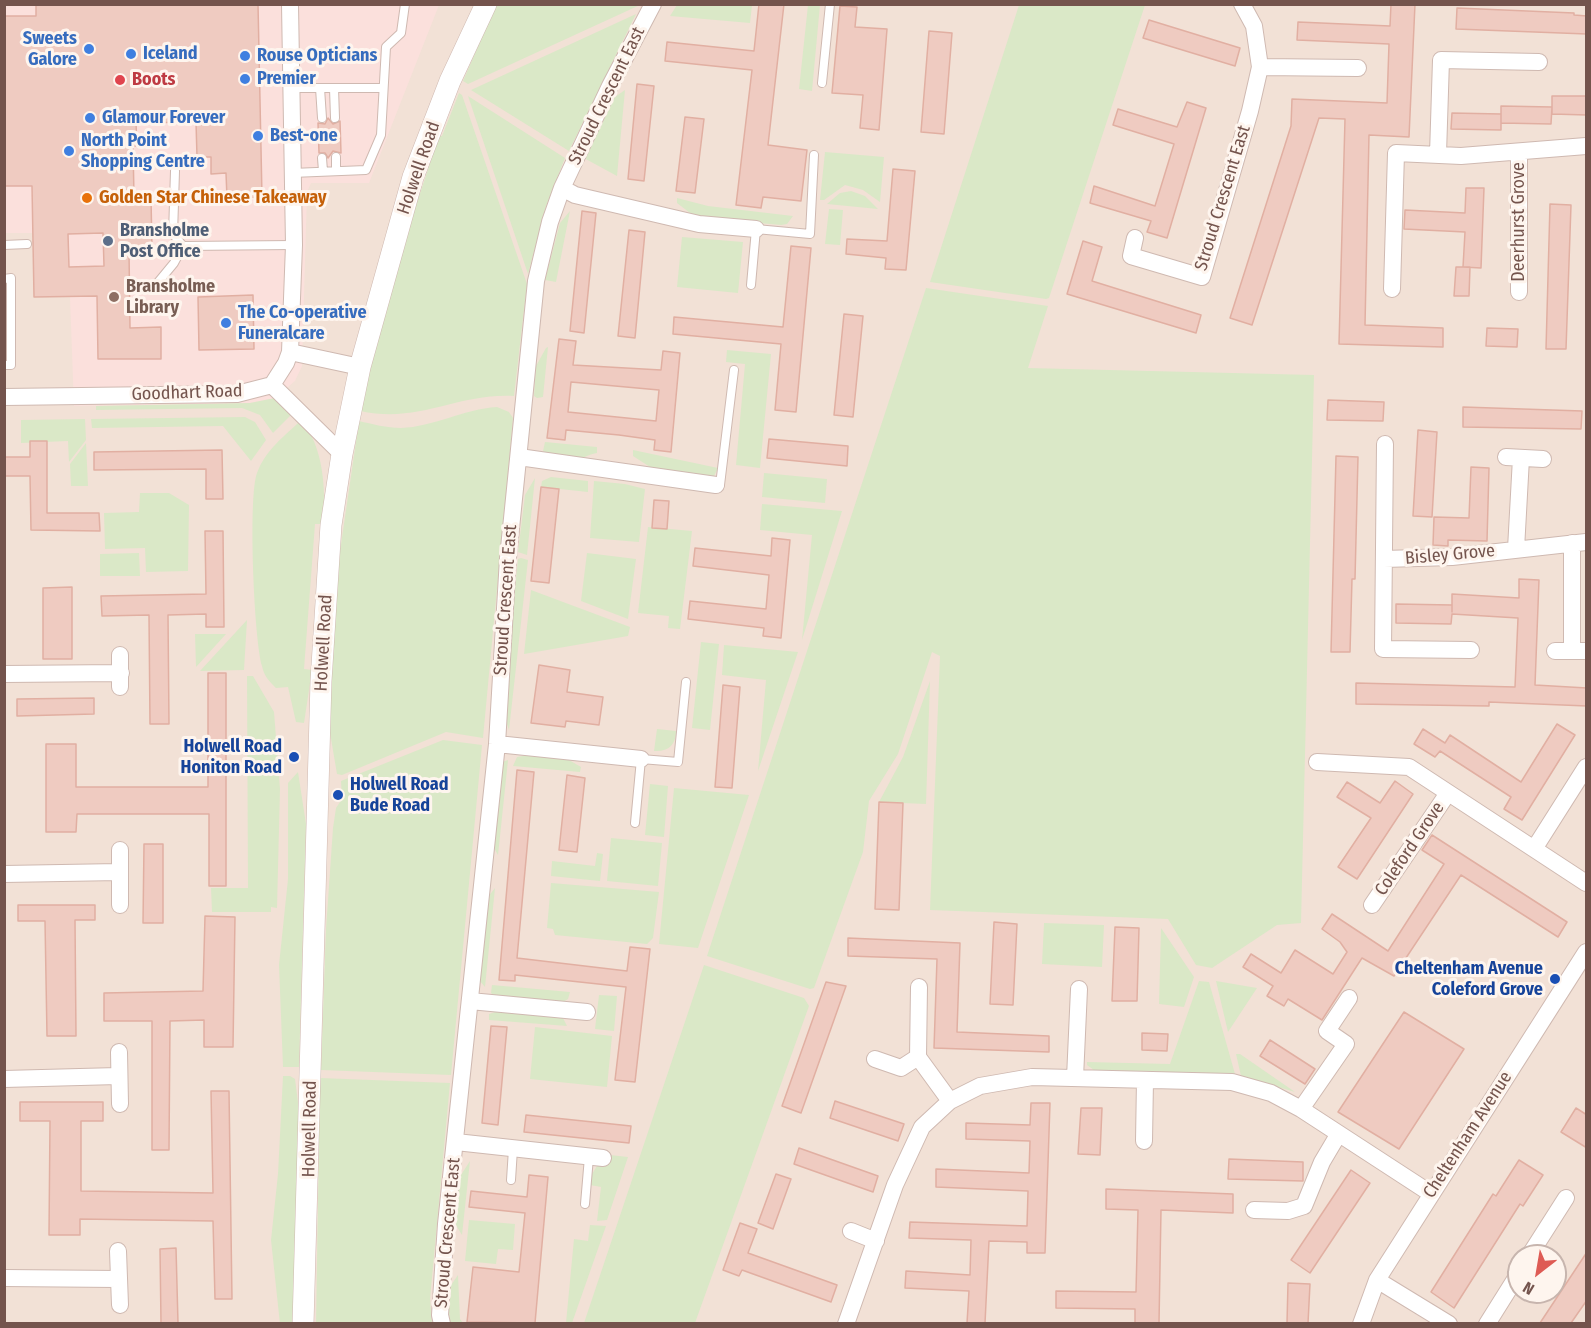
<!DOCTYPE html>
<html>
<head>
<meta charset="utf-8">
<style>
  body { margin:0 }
  #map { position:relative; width:1591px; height:1328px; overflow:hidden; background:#fbf0e8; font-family:"Fira Sans Condensed",sans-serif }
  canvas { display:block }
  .frame { position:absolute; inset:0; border:6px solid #74544d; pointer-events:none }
  .north { position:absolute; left:1507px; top:1244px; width:60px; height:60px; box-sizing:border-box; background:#fef5ee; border:2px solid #c7b5ae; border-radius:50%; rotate:211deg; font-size:16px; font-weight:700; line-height:24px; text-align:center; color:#74544d }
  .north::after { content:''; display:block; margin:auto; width:21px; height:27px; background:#de5b54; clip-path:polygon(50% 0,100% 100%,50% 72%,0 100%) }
</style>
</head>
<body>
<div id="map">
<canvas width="1591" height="1328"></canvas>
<div class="frame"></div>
<div class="north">N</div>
</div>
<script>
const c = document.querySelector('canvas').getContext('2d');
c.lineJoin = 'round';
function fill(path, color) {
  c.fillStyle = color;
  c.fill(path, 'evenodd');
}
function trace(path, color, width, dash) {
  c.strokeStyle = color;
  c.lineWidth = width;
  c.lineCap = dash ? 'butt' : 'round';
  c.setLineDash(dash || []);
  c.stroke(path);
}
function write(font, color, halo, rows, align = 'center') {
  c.font = font + ' "Fira Sans Condensed",sans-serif';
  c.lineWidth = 6;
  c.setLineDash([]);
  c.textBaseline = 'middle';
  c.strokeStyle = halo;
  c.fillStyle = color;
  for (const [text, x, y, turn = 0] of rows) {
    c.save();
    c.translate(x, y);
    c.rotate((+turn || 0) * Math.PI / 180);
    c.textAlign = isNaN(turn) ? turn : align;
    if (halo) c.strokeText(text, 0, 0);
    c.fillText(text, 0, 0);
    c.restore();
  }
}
fill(new Path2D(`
  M5,5H1586V1323L5,1324ZM1519,1256H1555V1292H1519Z`), '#f2e1d6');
fill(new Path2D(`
  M4,5H439L369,183H311L307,192L302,366L295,381L275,398L250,403L74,406L70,297H34L33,233H5Z`), '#fbe0dc');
fill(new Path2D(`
  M496,5H640L468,84L463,81Z
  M677,5H752L750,23L670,16Z
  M808,5H820L812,91L799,89Z
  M1019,5H1145L1049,298L1046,299L930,282Z
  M636,14L569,151L471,90Z
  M625,90L617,176L582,157L612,99Z
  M459,93L462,95L527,284L514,396C456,393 420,424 360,411L396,266L439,136H442Z
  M468,96L565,158L546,206L528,274Z
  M825,152L884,157L880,202L863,190L845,185L824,200H820Z
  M851,191L865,196L878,209L827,204L840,193Z
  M677,198L708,206L793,216L787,224L781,225L703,218L694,216L677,203Z
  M829,209L843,210L840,245L825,244Z
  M570,211L556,282L545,280L560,223Z
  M682,237L743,242L738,293L677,287Z
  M926,288L1048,306L1028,368L1314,375L1301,923L1277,925L1212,968L1196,965L1168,919L930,910L940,656L932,652L898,754L869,801L863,852L814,988L810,989L707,956Z
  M548,347L543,397L537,398L534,396L536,366L546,348Z
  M727,350L771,354L760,468L736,465L745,364L726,362Z
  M275,398L293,413L273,433L260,415L242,408L96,410V406L250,403Z
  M497,407L509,412L513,418L483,738L446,732L342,775L337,774L329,727L338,565L359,421C372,424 387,428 401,428C433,427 464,409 497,407Z
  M245,417L255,422L266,440L251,461L223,426L92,428L91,419Z
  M85,419L86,440L69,462L68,441L21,443V420Z
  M301,420C324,447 326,490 323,524H315L304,669L312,670L304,723L296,722L288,687L276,688C269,681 264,676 262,666C254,638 248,496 257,473C266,449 284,437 301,420Z
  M545,442L597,447V453C590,454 588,456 582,458C573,461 551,456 543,451Z
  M86,443L88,486H71L70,464Z
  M633,450L718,468L713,478L703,480L650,467L633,456Z
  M764,473L827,479L825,503L762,497Z
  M551,477L588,481V492L541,487L542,481Z
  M535,478L527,555L518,552L525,495Z
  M594,481L625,484L645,489L639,542L590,538Z
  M140,493H169L189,505L188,571L146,572L145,548L105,549L104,513L139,512Z
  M762,504L842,511L802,640L812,535L760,530Z
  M648,527L692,531L680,629L668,628L669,616L638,613Z
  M139,553L140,576H100V554Z
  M587,553L636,559L628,619L581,601Z
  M521,558L528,560L509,730L502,709L518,559Z
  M531,590L630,627L628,636L524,654Z
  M247,620L244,670L200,671Z
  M195,634H226L196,667Z
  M701,642L719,644L710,730L692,728Z
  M724,645L798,652L758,771L766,680L722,675Z
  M247,676H253L274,712L280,789L277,908L271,907V912H212L211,888H248Z
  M930,681L926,804L879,802L903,757Z
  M657,729L676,731C676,745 668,752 654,751Z
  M443,740L482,745L451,1075L321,1070L326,929L333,828L336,808L342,799L341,781Z
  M529,755L569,760L581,767L580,772L513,766L517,757Z
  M508,760L498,855L490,841L502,762Z
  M298,772L306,824L299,1067H283L279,965L288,879V783Z
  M650,784L668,786L664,837L645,835Z
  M674,788L749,795L698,948L659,944Z
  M611,838L662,843L658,886L607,881Z
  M597,853L603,854L600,881L551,876L552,861L595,866Z
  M551,883L659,892L653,938L647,944L555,935L553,929L547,928Z
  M495,888L485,987L480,981L484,902Z
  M1044,923L1104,925L1102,967L1042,964Z
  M1161,928L1194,977L1184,1007L1159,1004Z
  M704,965L804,998L809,1006L695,1323H584Z
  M1199,981L1209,982L1235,1074L1094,1070L1087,1065V1062L1170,1064Z
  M1216,981L1257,988L1228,1032Z
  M492,985L570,992L568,999L561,1003L495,996L491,993Z
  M599,995L617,996L614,1031L595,1029Z
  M498,1011L563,1018L567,1026L489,1020V1014Z
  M535,1027L612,1036L607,1087L530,1079Z
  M1236,1054H1240L1295,1092L1241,1076Z
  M283,1076H290L295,1079L299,1110L293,1323L280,1324L271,1240L278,1174Z
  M320,1078L450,1083L430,1299L432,1323H316Z
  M610,1155L628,1157L607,1220L597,1221L601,1187L590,1185L592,1174L597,1166L608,1165Z
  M470,1161L462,1235L454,1222L459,1178Z
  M469,1220L515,1224L513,1250L498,1249L496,1264L465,1261Z
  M590,1225L606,1226L572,1323H566L574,1239L588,1241Z
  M458,1275L460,1319L463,1323H450L447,1291Z`), '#dae8c7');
const building = new Path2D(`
  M36,4H258L262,197L227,198L226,173L211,174V157H197L196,122L136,123L137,146H133L134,197H151L152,251H129L130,328L161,327V359H98L97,296L34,297L32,186H4V16H36ZM103,233L104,266L69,267L68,234Z
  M759,4H784L768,145L807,150L801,201L763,197L761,208L736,205L752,70L665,61L667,42L754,51Z
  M1391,4H1415L1409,137L1369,135L1365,325L1443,328V347L1339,344L1345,119L1319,118L1252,325L1230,318L1291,126L1292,99L1387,103L1389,44L1297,40L1298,22L1390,26Z
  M840,6L857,7L855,27L887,29L879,130L860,128L863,95L832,93Z
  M1457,8L1574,13V15L1587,16V34L1456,29Z
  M1149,20L1240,48L1235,66L1143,38Z
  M929,31L952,33L944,134L921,132Z
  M637,84L654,86L644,181L628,179Z
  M1552,96H1587V115L1552,114Z
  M1187,102L1206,108L1167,238L1147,232L1151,221L1090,203L1094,186L1155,206L1174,144L1113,125L1118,109L1177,127Z
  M1501,106L1552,107L1551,124L1501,123V130L1451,129L1452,113L1501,114V123Z
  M685,117L704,119L695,193L676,191Z
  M328,118L333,124L340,121L341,153L333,151L328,158L325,153H319L318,123L325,124Z
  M893,169L915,171L906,270L885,269L886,258L846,254L847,239L887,241Z
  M1466,188H1484L1481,268L1463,267L1465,232L1404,229L1405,210L1465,213Z
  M1550,204L1571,205L1566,349H1546Z
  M582,211L596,213L584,333L570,331Z
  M629,230L645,232L635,338L618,336Z
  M1083,241L1102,247L1092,281L1201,315L1196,333L1067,294Z
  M791,246L811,248L796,412L775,410L781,344L673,334L674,317L783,327Z
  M1456,267H1470L1469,296H1454Z
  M253,295L254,349L199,350L198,297Z
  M844,314L863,316L853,417L834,415Z
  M1487,328L1518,329L1517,347L1486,346Z
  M559,339L576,341L573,365L661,370L663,351L680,353L671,452L654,450L655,440L619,435L566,430L565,440L547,438ZM571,382L659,390L656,421L568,412Z
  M1328,400L1384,402L1383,421L1327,420Z
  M1463,407L1582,411L1581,429L1463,427Z
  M1418,430L1437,432L1432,517L1413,516Z
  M769,439L848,446L847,466L767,458Z
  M30,441H47V513H99L100,531L31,530L30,476H4V457H30Z
  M222,450L223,499H206V469L94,470V452Z
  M1336,456L1358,457L1355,579H1352L1350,652H1331Z
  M1471,467L1489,468L1487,541L1448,540V546L1433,545L1434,517L1469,518Z
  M541,487L559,489L549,583L531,581Z
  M654,500L669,501L667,529L652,528Z
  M205,531H223L224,627H206V614L168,615L169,724H150L149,615L102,616L101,596L206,594Z
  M772,538L790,540L781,638L763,636L764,628L688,619L690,601L766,609L769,575L693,566L695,548L771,556Z
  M1519,579L1539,580L1535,685L1587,688V706L1489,702V706L1356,704V683L1515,687L1518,618L1452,614L1451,624L1396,623V604L1452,605V612V594L1519,598Z
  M72,587V659H43V588Z
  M539,665L570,670L567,692L603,697L599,725L566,721L565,727L531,723Z
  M208,673H226V886H209V814H77L76,832H46V744H76V787H208Z
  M723,685L740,687L732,788L715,787Z
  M94,698V714L17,716V699Z
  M1557,724L1575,735L1522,820L1504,809L1511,797L1440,751L1435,757L1414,744L1423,729L1445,743L1450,735L1521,782Z
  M517,770L534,772L517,958L627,971L630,947L650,949L635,1082L615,1080L626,987L515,975V981L499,980Z
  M567,775L585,778L577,852L559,850Z
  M1395,781L1413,794L1357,879L1338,867L1371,818L1337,797L1347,782L1380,803Z
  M879,802L903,803L899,910L875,909Z
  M1432,835L1567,922L1558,937L1461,875L1394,976L1362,958L1322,1020L1288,999L1284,1006L1267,996L1273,986L1243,967L1251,954L1281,973L1295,950L1333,974L1347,952L1340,942L1322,929L1332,914L1388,951L1444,864L1422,850Z
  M144,844H163V923H143Z
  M18,905H95V920H75L76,1036H47L45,921H18Z
  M205,916L235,917L233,1047H204V1020L170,1021L169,1150H152V1021H104V993L203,991Z
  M994,922L1017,924L1013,1005L990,1004Z
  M1115,927L1139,928L1137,1001H1112Z
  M848,938L960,943L957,1032L1049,1036V1052L934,1048L937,959L848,956Z
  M826,982L846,986L801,1113L782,1106Z
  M1404,1012L1464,1049L1399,1149L1338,1112Z
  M491,1026L507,1027L498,1125L482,1123Z
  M1142,1033L1168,1034L1167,1051L1142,1050Z
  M1270,1040L1315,1069L1305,1084L1260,1056Z
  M211,1091H229L232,1299H215L213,1221L80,1219V1235H49L50,1121H20V1102H103V1121H81V1191L213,1193Z
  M835,1101L904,1124L898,1141L830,1118Z
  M1031,1103H1050L1045,1253H1027V1242L989,1241L985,1323H967L969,1291L905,1288L906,1271L970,1275L971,1240L909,1238L910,1222L1027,1226L1028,1191L936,1187V1169L1029,1173L1030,1141L966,1139V1123L1030,1125Z
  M1081,1108H1102L1100,1155L1078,1154Z
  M1576,1108L1587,1115V1148L1561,1132Z
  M526,1115L631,1126L629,1143L524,1132Z
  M799,1148L878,1176L873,1192L794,1164Z
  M1229,1159L1303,1162V1181L1228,1179Z
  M1519,1160L1543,1175L1523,1206L1520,1204L1454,1308L1431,1292L1493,1194L1496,1196Z
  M1351,1170L1370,1183L1310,1273L1291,1260Z
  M776,1174L791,1179L773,1229L758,1223Z
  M529,1175L548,1177L535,1323L467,1322L473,1267L519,1272L525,1213L469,1207L471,1191L527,1197Z
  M1106,1189L1233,1194V1213L1161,1210L1159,1323H1135V1309L1056,1308V1291L1136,1292L1138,1210L1106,1209Z
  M740,1223L757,1229L748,1253L837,1285L831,1302L742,1270L739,1276L723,1270Z
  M176,1248L178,1323H161L160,1249Z
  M1587,1252V1300L1571,1323H1540Z
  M1288,1283L1310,1284L1308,1323H1287Z`);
fill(building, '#efcbc1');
trace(building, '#e1afa2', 1.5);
const service = new Path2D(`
  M822,83L830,4
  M291,88H381
  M320,88L322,118
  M334,88L335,118
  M336,157V171
  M322,158L323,171
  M175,171L173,234L183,246L294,245
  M292,173L366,170L381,135L386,47L401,33L405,4
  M4,245L27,244
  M4,279L11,278V365H4
  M751,285L756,229L810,234L814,155
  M155,286L174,263L183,246
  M720,485L734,370
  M635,823L641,759L678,762L686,682
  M511,1180L513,1149
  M585,1204L589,1157`);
const minor = new Path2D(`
  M1260,67L1358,68
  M1438,154L1441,60L1539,62
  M562,188L575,195L699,224L756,229
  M1135,238L1131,256L1202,277L1250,111L1260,67L1254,26L1242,4
  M1392,289L1396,153L1461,156L1586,146
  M1519,292V152
  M290,352L360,367
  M272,385L342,454
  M4,397L237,394L272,385L286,363L290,352L294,245L290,4
  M1385,444L1383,649L1471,650
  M519,457L716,485
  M1506,457L1543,459
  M1516,549L1521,458
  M1384,559L1452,557L1586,542
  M1572,650V543
  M1555,651H1586
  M4,674L121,673
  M120,687V655
  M497,744L641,759
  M1317,762L1409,767L1586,883
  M1534,849L1586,767
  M120,850V905
  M4,874L119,872
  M1372,905L1448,793
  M919,987L918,1057L950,1101
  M470,1001L587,1012
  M119,1052L120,1104
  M875,1059L901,1068L918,1057
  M1075,1078L1079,989
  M4,1079L118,1076
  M1301,1109L1346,1044L1327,1031L1349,998
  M1144,1141L1145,1080
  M456,1142L603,1158
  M1254,1210L1288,1211L1304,1206L1322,1162L1338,1135
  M851,1231L876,1241
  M118,1251L120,1305
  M1529,1256L1566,1198
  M4,1278L118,1279
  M1377,1280L1449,1324
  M442,1324L440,1315L446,1224L497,744L508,558L536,281L550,222L562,188L610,86L653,4
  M846,1324L895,1185L922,1127L950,1101L980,1086L1032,1077L1232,1082L1271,1093L1301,1109L1430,1193
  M1361,1324L1377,1280L1586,952
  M1487,1324L1519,1273`);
const tertiary = new Path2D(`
  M303,1324L321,681L331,525L342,454L360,367L413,177L450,81L486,4`);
trace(service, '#cfb9b1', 10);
trace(minor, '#cfb9b1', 18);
trace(tertiary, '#cfb9b1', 22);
trace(service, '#fff', 8);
trace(minor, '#fff', 16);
trace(tertiary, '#fff', 21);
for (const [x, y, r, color] of [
  [89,49,6,"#3f7fe0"],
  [131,54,6,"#3f7fe0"],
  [245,56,6,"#3f7fe0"],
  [245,79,6,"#3f7fe0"],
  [120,80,6,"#e0444e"],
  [90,118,6,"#3f7fe0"],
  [258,136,6,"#3f7fe0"],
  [69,151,6,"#3f7fe0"],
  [87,198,6,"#e8710a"],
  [108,241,6,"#5c6f8a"],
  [114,297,6,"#8d6e63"],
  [226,323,6,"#3f7fe0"],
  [294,757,6,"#1a4fb4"],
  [338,795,6,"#1a4fb4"],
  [1555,979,6,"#1a4fb4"]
]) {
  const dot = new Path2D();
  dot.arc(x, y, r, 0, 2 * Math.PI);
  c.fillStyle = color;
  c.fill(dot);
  trace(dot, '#fef5ee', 2);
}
write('bold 18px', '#366cbe', '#fef5ee', [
  ["Sweets",77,39,"right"],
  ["Galore",77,60,"right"],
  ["Iceland",143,54],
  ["Rouse Opticians",257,56],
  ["Premier",257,79],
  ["Glamour Forever",102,118],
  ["Best-one",270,136],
  ["North Point",81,141],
  ["Shopping Centre",81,162],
  ["The Co-operative",238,313],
  ["Funeralcare",238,334]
], 'left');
write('bold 18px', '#be3a42', '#fef5ee', [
  ["Boots",132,80]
], 'left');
write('18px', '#74544d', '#fef5ee', [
  ["Stroud Crescent East",607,96,-64],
  ["Holwell Road",419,168,-71],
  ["Stroud Crescent East",1223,198,-73],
  ["Deerhurst Grove",1519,222,-90],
  ["Goodhart Road",187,393,-2],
  ["Bisley Grove",1450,555,-5],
  ["Stroud Crescent East",506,600,-86],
  ["Holwell Road",324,643,-87],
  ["Coleford Grove",1410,849,-56],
  ["Holwell Road",310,1129,-89],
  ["Cheltenham Avenue",1468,1135,-57],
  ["Stroud Crescent East",448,1233,-85]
]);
write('bold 18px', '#c56008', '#fef5ee', [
  ["Golden Star Chinese Takeaway",99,198]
], 'left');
write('bold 18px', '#4e5e75', '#fef5ee', [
  ["Bransholme",120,231],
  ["Post Office",120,252]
], 'left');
write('bold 18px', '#785e54', '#fef5ee', [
  ["Bransholme",126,287],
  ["Library",126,308]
], 'left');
write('bold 18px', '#164399', '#fef5ee', [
  ["Holwell Road",282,747],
  ["Honiton Road",282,768],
  ["Holwell Road",350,785,"left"],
  ["Bude Road",350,806,"left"],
  ["Cheltenham Avenue",1543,969],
  ["Coleford Grove",1543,990]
], 'right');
</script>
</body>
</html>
